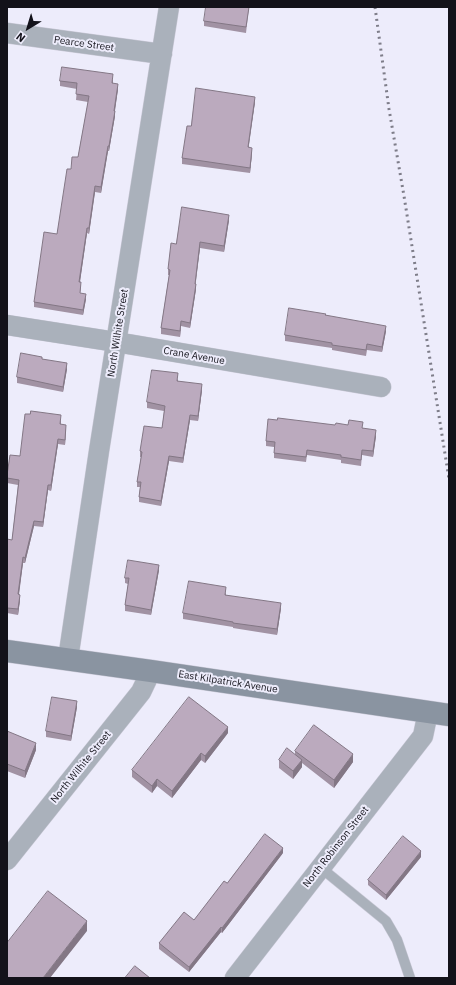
<!DOCTYPE html>
<html>
<head>
<meta charset="utf-8">
<style>
  body { margin:0 }
  #map { position:relative; width:456px; height:985px; overflow:hidden; background:#edecfb; font-family:"IBM Plex Sans",sans-serif }
  canvas { display:block }
  .frame { position:absolute; inset:0; border:8px solid #13121a; pointer-events:none }
  .north { position:absolute; left:8px; top:8px; width:40px; height:40px; -webkit-text-stroke:3px #edecfb; paint-order:stroke; rotate:218deg; font-size:11px; font-weight:700; line-height:16px; text-align:center; color:#13121a }
  .north::after { content:''; display:block; margin:auto; width:14px; height:18px; background:#13121a; clip-path:polygon(50% 0,100% 100%,50% 72%,0 100%) }
</style>
</head>
<body>
<div id="map">
<canvas width="456" height="985"></canvas>
<div class="frame"></div>
<div class="north">N</div>
</div>
<script>
const c = document.querySelector('canvas').getContext('2d');
c.lineJoin = 'round';
function trace(path, color, width, dash) {
  c.strokeStyle = color;
  c.lineWidth = width;
  c.lineCap = dash ? 'butt' : 'round';
  c.setLineDash(dash || []);
  c.stroke(path);
}
function fill(path, color) {
  c.fillStyle = color;
  c.fill(path, 'evenodd');
}
function write(font, color, halo, rows, align = 'center') {
  c.font = font + ' "IBM Plex Sans",sans-serif';
  c.lineWidth = 4;
  c.setLineDash([]);
  c.textBaseline = 'middle';
  c.strokeStyle = halo;
  c.fillStyle = color;
  for (const [text, x, y, turn = 0] of rows) {
    c.save();
    c.translate(x, y);
    c.rotate((+turn || 0) * Math.PI / 180);
    c.textAlign = isNaN(turn) ? turn : align;
    if (halo) c.strokeText(text, 0, 0);
    c.fillText(text, 0, 0);
    c.restore();
  }
}
const lane = new Path2D(`
  M320,867L386,921L397,940L410,978`);
const street = new Path2D(`
  M7,33L162,54
  M7,325L116,342L381,387
  M68,659L99,451L169,7
  M7,860L141,692L151,671
  M235,978L423,736L428,712`);
const secondary = new Path2D(`
  M7,651L151,671L449,715`);
trace(lane, '#cac9d7', 11);
trace(street, '#cac9d7', 21);
trace(secondary, '#cac9d7', 23);
trace(lane, '#aab1bb', 10);
trace(street, '#aab1bb', 20);
trace(secondary, '#8a94a1', 22);
trace(new Path2D(`
  M375,7L389,109L404,196L449,479`), '#7e7d89', 3, [2, 4]);
fill(new Path2D(`
  M249,7L246,33L204,26V21Z
  M113,80V83L118,89L115,111V116L109,151H108L101,193L95,192L89,234L87,233L80,282L81,288L80,293L86,299L83,315L34,307V302L57,234L71,169L78,157L88,102L76,100L77,89L60,86V81Z
  M255,102L248,147L252,153L250,173L182,164V158L191,126Z
  M229,220L224,252L200,248L195,284L196,289L190,328L181,326L180,337L161,334V328L169,275H168V269L176,244Z
  M325,315L386,331L382,352L367,350L366,356L332,350V348L285,341V335Z
  M42,359L67,369L63,392L17,383V377Z
  M178,379V381L202,390L198,421L190,420L183,463L169,461L161,506L139,502V497L140,487H137V482L141,457H140V451L162,428L164,411L147,408V402Z
  M61,420V424L66,430L65,445L58,444L51,491L48,490L43,527L34,526L25,563H23L19,595L20,600L18,615L7,613V539L12,540L18,485L7,483V475L20,456Z
  M277,420L363,428L376,436L373,457L362,455L361,466L341,463V460L307,455L306,462L274,458V447L266,446V441Z
  M159,570L151,615L125,611V605L128,584L125,583V578Z
  M226,593V595L281,608L277,635L233,628V627L183,619V613Z
  M77,707L71,741L46,737V731Z
  M7,731L36,750L25,778L7,771Z
  M228,733L205,763L201,760L172,798L157,786L152,793L132,777V770Z
  M295,751L353,762L334,788L302,763V767L293,779L279,768V760L295,755Z
  M283,853L222,933L221,932L189,972L159,949V943L194,920L227,883Z
  M421,857L386,900L368,885V880Z`), '#a192a3');
fill(new Path2D(`
  M118,84V89L114,116V111Z
  M255,97V102L248,152V147Z
  M115,111V116L109,151V146Z
  M108,146V151L101,193V187Z
  M252,148V153L250,173V168Z
  M95,186V192L89,234V228Z
  M229,215V220L224,252V246Z
  M87,228V233L79,288V282Z
  M200,242V248L195,289V284Z
  M196,284V289L190,328V323Z
  M86,294V299L83,315V310Z
  M181,321V326L180,337V331Z
  M386,326V331L382,352V347Z
  M67,363V369L63,392V387Z
  M202,384V390L198,421V416Z
  M190,415V420L183,463V458Z
  M66,425V430L65,445V440Z
  M376,430V436L373,457V451Z
  M58,439V444L51,491V485Z
  M169,456V461L161,506V501Z
  M48,485V490L43,527V522Z
  M34,521V526L25,563V558Z
  M23,557V563L18,600V594Z
  M159,565V570L151,615V610Z
  M20,595V600L18,615V609Z
  M281,603V608L277,635V629Z
  M77,701V707L71,741V736Z
  M228,727V733L205,763V756Z
  M36,743V750L25,778V771Z
  M201,753V760L172,798V791Z
  M353,754V762L334,788V780Z
  M302,760V767L293,779V771Z
  M157,779V786L152,793V786Z
  M283,848V853L222,933V928Z
  M421,851V857L386,900V895Z
  M87,921V931L50,978H43Z
  M221,927V932L189,972V967Z`), '#837785');
const building = new Path2D(`
  M206,7H249L246,27L204,21Z
  M62,67L113,74L112,83L118,84L114,111H115L109,146H108L101,187L95,186L89,228H87L79,282H81L80,293L86,294L83,310L34,302L44,232L57,234L67,169H71L72,157H78L89,96L76,94L77,83L60,81Z
  M196,88L255,97L248,147L252,148L250,168L182,158L187,126H191Z
  M182,207L229,215L224,246L200,242L195,284H196L190,323L181,321L180,331L161,328L170,270L168,269L171,243L176,244Z
  M289,308L326,314L325,315L386,326L382,347L367,344L366,350L332,345V343L285,335Z
  M21,353L42,357V359L67,363L63,387L17,377Z
  M152,370L178,373L177,381L202,384L198,416L190,415L183,458L169,456L161,501L139,497L141,482H137L142,452L140,451L144,426L162,428L165,406L147,402Z
  M31,411L61,415L60,424L66,425L65,440L58,439L51,485H48L43,522L34,521L25,558L23,557L18,594L20,595L18,609L7,608V539L12,540L19,480L7,478V475L10,455L20,456L25,414H30Z
  M278,418L335,425L336,423L348,425L349,420L363,422L362,428L376,430L373,451L362,450L361,460L341,457V455L307,450L306,457L274,453L275,442L266,441L268,419L277,420Z
  M128,560L159,565L151,610L125,605L129,578H125Z
  M189,581L226,587L225,595L281,603L277,629L233,623V622L183,613Z
  M52,697L77,701L71,736L46,731Z
  M189,697L228,727L205,756L201,753L172,791L157,779L152,786L132,770Z
  M314,725L353,754L334,780L295,751Z
  M7,731L36,743L25,771L7,764Z
  M287,748L302,760L293,771L279,760Z
  M265,834L283,848L222,928L221,927L189,967L159,943L184,912L194,920L224,881L227,883Z
  M403,836L421,851L386,895L368,880Z
  M48,891L87,921L43,978H7V943Z
  M135,966L150,978H125Z`);
fill(building, '#bbaabe');
trace(building, '#837785', 1);
write('10px', '#13121a', '#edecfb', [
  ["Pearce Street",84,44,8],
  ["North Wilhite Street",118,333,-81],
  ["Crane Avenue",194,356,10],
  ["East Kilpatrick Avenue",228,682,9],
  ["North Wilhite Street",81,767,-51],
  ["North Robinson Street",336,847,-52]
]);
</script>
</body>
</html>
